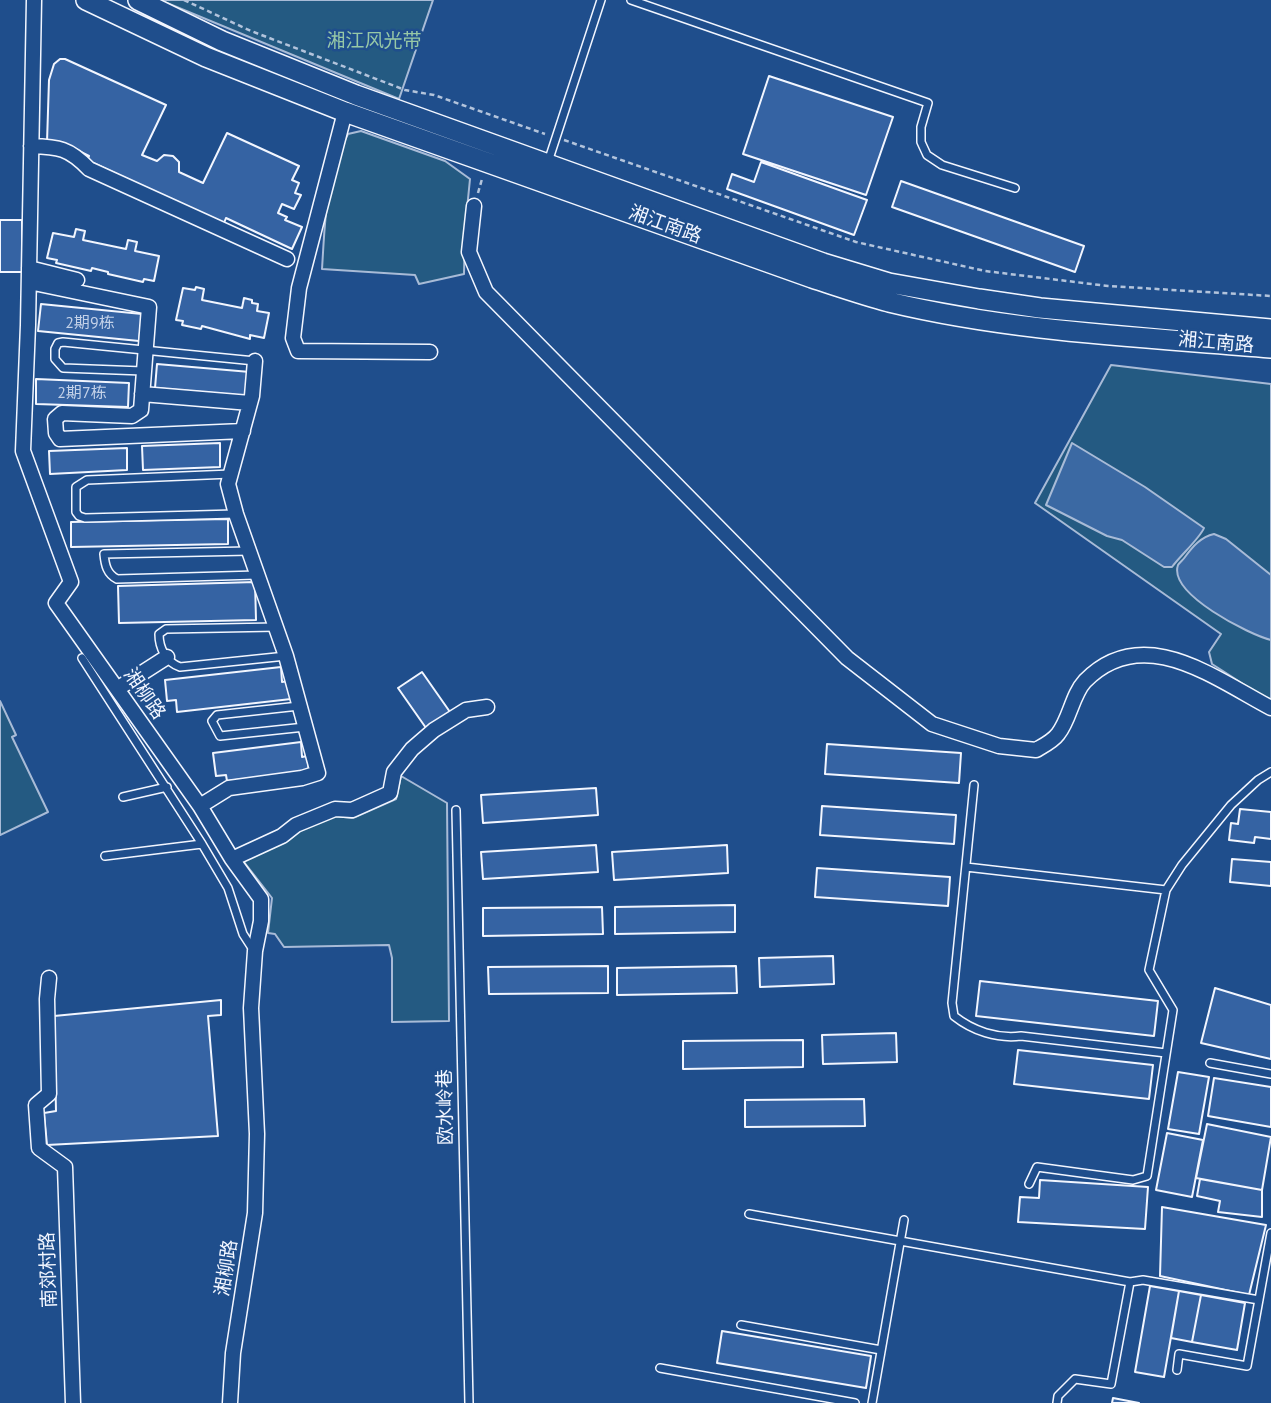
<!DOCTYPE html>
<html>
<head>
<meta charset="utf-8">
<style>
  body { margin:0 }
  canvas { display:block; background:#1f4e8c }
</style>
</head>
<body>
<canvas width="1271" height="1403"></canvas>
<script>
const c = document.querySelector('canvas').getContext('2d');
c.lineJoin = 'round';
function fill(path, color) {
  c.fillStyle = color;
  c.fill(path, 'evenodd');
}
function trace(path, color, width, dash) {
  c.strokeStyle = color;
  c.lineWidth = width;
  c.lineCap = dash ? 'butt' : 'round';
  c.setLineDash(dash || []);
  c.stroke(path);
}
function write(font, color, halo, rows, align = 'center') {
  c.font = font + ' "PT Sans","Noto Sans SC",sans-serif';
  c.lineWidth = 5;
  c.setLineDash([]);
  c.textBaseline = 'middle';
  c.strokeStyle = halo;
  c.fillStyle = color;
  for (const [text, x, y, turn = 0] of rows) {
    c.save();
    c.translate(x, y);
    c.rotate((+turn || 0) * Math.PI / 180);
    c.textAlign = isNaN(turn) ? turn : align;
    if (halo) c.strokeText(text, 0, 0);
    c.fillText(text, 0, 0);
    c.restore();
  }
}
const green = new Path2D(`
  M160,0H433L399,99Z
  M361,131L445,161L470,179L465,229L464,274L419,284L415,275L322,269C325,224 325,175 348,134Z
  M1111,365L1271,384V702L1212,664L1209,652L1221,634L1035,503Z
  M0,701L16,735L12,737L48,812L0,835Z
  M401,776L447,803L449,1021L392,1022V958L389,945L284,947L275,934L268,933L272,898L244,862L246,859L289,840L299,831L335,816L353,818L396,799Z`);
fill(green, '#245a82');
trace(green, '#a8bbd7', 2);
const water = new Path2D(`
  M1072,443L1145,487L1204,528C1200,538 1180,556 1172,567H1164L1122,540L1107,536L1046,505Z
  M1214,534L1226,539L1271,575V640C1250,635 1168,594 1178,565C1180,562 1183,560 1185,557C1193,546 1201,537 1214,534Z`);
fill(water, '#3b69a3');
trace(water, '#a8bbd7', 2);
const building = new Path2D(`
  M60,59H65L166,105L142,155L157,161L164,155L173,156L179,162V172L203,183L227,133L299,166L292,180L299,183L295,193L301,195L294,209L282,204L278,213L287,217L285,220L302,227L292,249L226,218L224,223L142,186L87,160L89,156L61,142H47L49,80L54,64Z
  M769,76L893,117L866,195L743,154Z
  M761,162L867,200L854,235L727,189L732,174L754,182Z
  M901,181L1084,246L1075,272L892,207Z
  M0,220H22V272H0Z
  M76,229L85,231L83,240L126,249L128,240L137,242L135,251L159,256L154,281L144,279L143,282L108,274V272L92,268L91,271L56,263L57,260L47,258L53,233L74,237Z
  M196,287L204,289L202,300L242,308L244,298L252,300V303L258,304L257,311L269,313L264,338L250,335V339L202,326L201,329L182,325L183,321L176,320L183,288L195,290Z
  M41,304L142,314L139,341L38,331Z
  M157,364L250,372L248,396L155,388Z
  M36,379L129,383L128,407L36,404Z
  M220,443V467L143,470L142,446Z
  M127,448V470L50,474L49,451Z
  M228,519V544L71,547V522Z
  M255,582L256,620L119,623L118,586Z
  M281,667L282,682L288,681L291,699L177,712L176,700L167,701L165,680Z
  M422,672L450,712L426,728L398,688Z
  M301,742L302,757L307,756L309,771L227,781L226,775L216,776L213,753Z
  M827,744L961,753L959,783L825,774Z
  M596,788L598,815L483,823L481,795Z
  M822,806L956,815L954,844L820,835Z
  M1240,809L1271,812V839L1255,837L1254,843L1229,840L1231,823L1238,824Z
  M596,845L598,872L483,879L481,852Z
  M727,845L728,873L614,880L612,852Z
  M1232,859L1271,862V886L1230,882Z
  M817,868L950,877L948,906L815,897Z
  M735,905V932L615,934V907Z
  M602,907L603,934L483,936V908Z
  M833,956L834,984L760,987L759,958Z
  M608,966V993L489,994L488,967Z
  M736,966L737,993L617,995V968Z
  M980,981L1158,1001L1154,1036L976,1016Z
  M1215,988L1271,1005V1059L1201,1043Z
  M221,1000V1015L208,1016L218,1136L47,1145L44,1113L56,1111L54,1016Z
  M896,1033L897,1062L823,1064L822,1035Z
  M803,1040V1067L683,1069V1041Z
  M1018,1050L1153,1065L1149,1099L1014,1084Z
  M1178,1072L1209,1077L1199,1134L1168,1129Z
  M1214,1078L1271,1087V1127L1208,1116Z
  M864,1099L865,1126L745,1127V1100Z
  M1207,1124L1271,1137L1262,1190L1196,1178Z
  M1167,1133L1203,1140L1192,1197L1156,1190Z
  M1200,1179L1262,1190V1217L1218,1212L1220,1201L1197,1196Z
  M1040,1180L1148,1187L1145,1229L1018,1222L1020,1197L1039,1198Z
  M1162,1207L1266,1225L1249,1295L1160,1276Z
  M1150,1286L1179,1291L1164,1377L1135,1372Z
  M1179,1291L1201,1295L1192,1342L1171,1338Z
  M1201,1295L1245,1303L1237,1350L1192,1342Z
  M722,1331L871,1356L866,1388L717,1363Z
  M1113,1398L1139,1403H1112Z`);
fill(building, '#3563a3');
trace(building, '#f2f6ff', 2);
const service = new Path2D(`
  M631,0L928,103L921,127V142L927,155L942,165L1015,188
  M548,162L601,0
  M143,371L63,368L55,359V349L58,343L63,342L255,361
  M231,474L87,480L76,487V512L79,516L85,518L235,514
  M249,551L104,554C105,565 107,574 117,579L257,575
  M276,627L166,629L159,634C159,648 166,662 180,667L286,656
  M82,658L202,844L228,888L243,934L254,951
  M299,706L217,715L212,721L220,736L305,727
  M974,785L952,1003L954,1016C973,1031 997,1039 1021,1036L1166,1053
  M123,797L167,787
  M456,810L469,1403
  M105,856L202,844
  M966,867L1166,890
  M1210,1063L1271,1074
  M1029,1184L1037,1167L1133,1180L1147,1176L1173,1010L1149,970L1166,890L1182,865L1231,805L1258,780L1271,772
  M749,1214L1130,1282L1143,1280L1259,1300
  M741,1325L881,1350
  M660,1368L855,1403
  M1177,1370L1179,1354L1247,1366L1271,1233
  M872,1403L904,1220
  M1057,1403L1058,1396L1075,1379L1111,1384L1130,1282`);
const minor = new Path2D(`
  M34,0L28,325L23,451L71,582L56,603L200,806L232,859L261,899V921L255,951L251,1008L257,1134L255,1213L233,1353L230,1403
  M345,112L299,288L293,338L298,351L430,352
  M31,146C59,147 69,148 89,169L287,259
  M474,206L469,252L486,292L847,658L932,724L999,746L1036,750C1043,746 1053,741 1058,734C1070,719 1072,695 1085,681C1143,622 1214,678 1271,708
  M29,268L77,280
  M29,282L149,307L141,410L132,416L62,413L55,419L56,433L60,439L243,431
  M142,394L250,403
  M117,689L167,657
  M200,806L229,788L302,778L318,773L286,656L236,514L228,484L252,396L255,361
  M232,859L282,836L296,825L335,809L352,810L390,793L394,772L412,749L434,730L466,710L487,707
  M49,978L47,999L49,1094L36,1105L39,1148L65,1167L73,1403`);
const secondary = new Path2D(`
  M86,0L206,57L345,112L812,278C837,286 863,295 889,302C1013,332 1144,337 1271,348
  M138,0L222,41L356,95L823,263L889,283L979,299L1040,308L1271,329`);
trace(service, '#f2f6ff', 10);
trace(minor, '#f2f6ff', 17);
trace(secondary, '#f2f6ff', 22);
trace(new Path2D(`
  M184,0L251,31L405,90L434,95L545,134
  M564,140L856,242L985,271L1108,286L1271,296
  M478,193L482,179`), '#b3c4dc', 2.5, [5, 3.5]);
trace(service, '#1f4e8c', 7);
trace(minor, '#1f4e8c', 14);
trace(secondary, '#1f4e8c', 19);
write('16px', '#c3d1e8', null, [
  ["2期9栋",90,323],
  ["2期7栋",82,393]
]);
write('19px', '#97c8a6', '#1f4e8c', [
  ["湘江风光带",374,42]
]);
write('19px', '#f2f6ff', '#1f4e8c', [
  ["湘江南路",665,225,20],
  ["湘江南路",1216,343,5],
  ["湘柳路",144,694,55],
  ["欧水岭巷",446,1107,-91],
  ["湘柳路",227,1268,-81],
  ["南郊村路",49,1270,-92]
]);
</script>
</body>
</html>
